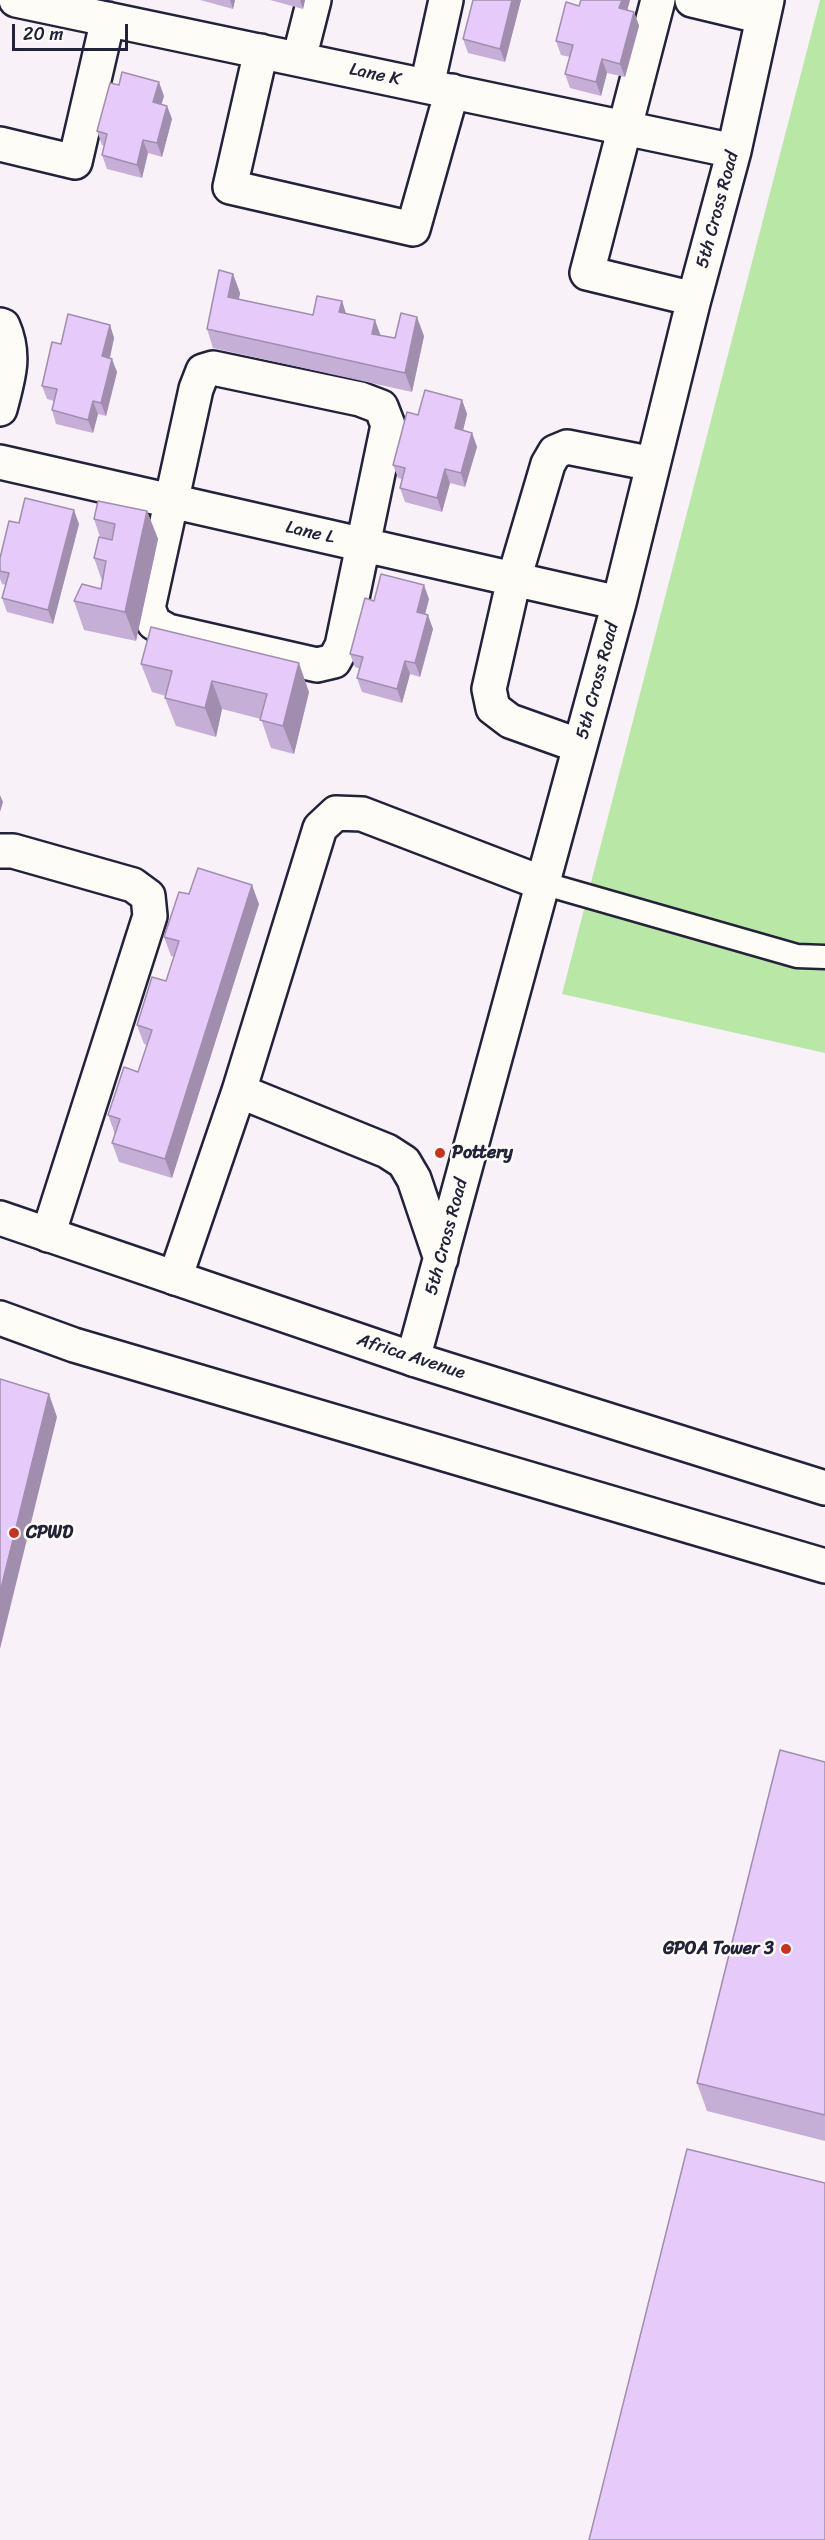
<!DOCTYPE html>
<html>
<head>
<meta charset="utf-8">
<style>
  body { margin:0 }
  #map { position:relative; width:825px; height:2540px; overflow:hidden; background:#f8f2f8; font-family:Sriracha,sans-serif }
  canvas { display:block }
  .scale { position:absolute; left:12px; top:24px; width:116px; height:27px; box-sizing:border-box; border:3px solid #22223b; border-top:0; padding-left:8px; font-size:18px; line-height:21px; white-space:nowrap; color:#22223b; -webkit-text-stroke:4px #fdfcf7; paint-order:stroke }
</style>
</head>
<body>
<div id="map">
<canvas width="825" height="2540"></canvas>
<div class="scale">20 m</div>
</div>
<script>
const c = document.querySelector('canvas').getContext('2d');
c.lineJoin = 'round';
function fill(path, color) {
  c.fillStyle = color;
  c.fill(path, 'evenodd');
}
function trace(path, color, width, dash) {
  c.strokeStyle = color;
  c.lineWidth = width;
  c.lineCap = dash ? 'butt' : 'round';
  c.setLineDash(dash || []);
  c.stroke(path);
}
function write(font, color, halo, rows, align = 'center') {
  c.font = font + ' Sriracha,sans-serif';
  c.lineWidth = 5;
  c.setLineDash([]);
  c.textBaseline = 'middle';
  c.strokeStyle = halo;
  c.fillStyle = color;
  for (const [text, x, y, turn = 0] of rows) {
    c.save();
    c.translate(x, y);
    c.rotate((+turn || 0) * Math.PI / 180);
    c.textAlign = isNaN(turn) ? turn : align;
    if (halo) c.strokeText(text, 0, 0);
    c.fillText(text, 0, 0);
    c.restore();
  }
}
fill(new Path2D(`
  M820,0H825V1053L562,994Z`), '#b9e8a6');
const service = new Path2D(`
  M542,883L797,956L825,957`);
const minor = new Path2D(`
  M16,0L734,151
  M658,0L587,273L694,299
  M692,0L763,17
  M261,51L230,187L413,229L452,91
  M299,59L314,0
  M427,86L446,0
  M0,144L75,162L108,19
  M0,325L3,326C16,356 8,378 0,409
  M213,368L360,399L381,407L388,425L342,646L334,661L317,665L168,631L154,623L148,608L196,389L203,371Z
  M0,462L619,603
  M580,746L510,721L493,708L489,689L514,579L548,464L555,452L567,447L653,464
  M0,851H13L133,885L148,896L150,916L48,1235
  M239,1091L387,1151L404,1162L414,1179L441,1259
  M175,1278L239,1091L320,828L336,813L362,814L542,883
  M413,1359L619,603L693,303L734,151L767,0`);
const secondary = new Path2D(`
  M0,1218L413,1359L825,1488
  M0,1318L74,1345L825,1566`);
trace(service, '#22223b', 27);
trace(minor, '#22223b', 38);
trace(secondary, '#22223b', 38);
trace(service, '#fdfcf7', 22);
trace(minor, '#fdfcf7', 33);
trace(secondary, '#fdfcf7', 33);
fill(new Path2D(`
  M200,0H235L233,9Z
  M270,0H305L303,9Z
  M473,0H521L505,62L468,53L463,39Z
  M581,0H630L627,11L634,12L639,26L625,77L607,73L601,96L570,88L565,74L570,57L561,55L556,41L579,6Z
  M164,96L161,104L167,106L172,119L162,157L148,153L142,178L107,169L102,155L104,146L102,145L97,131Z
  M233,274L240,293L239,299L313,315L342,301L346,314L381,335L395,338L424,336L412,392L213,348L207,329Z
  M110,325L114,338L110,358L117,372L106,416L98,414L93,433L56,424L52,410L54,401L47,399L42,386L61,344Z
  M462,400L467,414L463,431L472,433L477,447L465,487L450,483L442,512L405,502L400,488L402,479L398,478L393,465L418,415Z
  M147,511L158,539L136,641L84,630L74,601L101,589L102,581L94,558L100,537L94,519Z
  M19,523L79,524L53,624L7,612L2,598L6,585L2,584L0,579V558Z
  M429,599L425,614L433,629L420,677L410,674L402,703L362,692L357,678L360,669L355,667L350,654L374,601Z
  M141,664L309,692L294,754L271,748L261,719L222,709L216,737L176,726L165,698L166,696L152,692Z
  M189,894L259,904L172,1178L119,1162L112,1143L115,1134L108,1115L138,1072L147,1045L144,1044L137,1025L166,981L174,957L171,956L164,937Z
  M825,1762V2141L707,2111L697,2083Z`), '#c6afd7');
fill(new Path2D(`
  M230,0H235L233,9Z
  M300,0H305L303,9Z
  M512,0H521L505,62L500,49Z
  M622,0H630L624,22L619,8Z
  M634,12L639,26L625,77L620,64Z
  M602,59L607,73L601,96L596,82Z
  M159,82L164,96L158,116L153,102Z
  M167,106L172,119L162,157L157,143Z
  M143,140L148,153L142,178L137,165Z
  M233,274L240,293L235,316L228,297Z
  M342,301L348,320L339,312Z
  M417,317L424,336L412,392L405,373Z
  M375,320L382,339L372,334Z
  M110,325L114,338L107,370L102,356Z
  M112,359L117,372L106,416L101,403Z
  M462,400L467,414L460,442L455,428Z
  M93,401L98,414L93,433L88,420Z
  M472,433L477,447L465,487L461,473Z
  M445,469L450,483L442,512L437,498Z
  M74,510L79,524L53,624L48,610Z
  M147,511L158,539L136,641L125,612Z
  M424,585L429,599L422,626L417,612Z
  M428,615L433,629L420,677L415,663Z
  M405,661L410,674L402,703L397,689Z
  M299,663L309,692L294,754L283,726Z
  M212,681L222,709L216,737L205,708Z
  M0,795L3,802L0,812Z
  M252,885L259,904L172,1178L165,1159Z
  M49,1394L57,1417L0,1649V1592Z`), '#a18eaf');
const building = new Path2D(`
  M473,0H512L500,49L463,39Z
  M581,0H622L619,8L634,12L620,64L602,59L596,82L565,74L573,45L556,41L566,2L579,6Z
  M122,72L159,82L153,102L167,106L157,143L143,140L137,165L102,155L107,134L97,131L110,83L119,85Z
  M219,270L233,274L228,297L313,315L317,296L342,301L339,312L375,320L372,334L395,338L401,313L417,317L405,373L207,329Z
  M68,314L110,325L102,356L112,359L101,403L93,401L88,420L52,410L57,389L42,386L52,342L61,344Z
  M425,390L462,400L455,428L472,433L461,473L445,469L437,498L400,488L405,468L393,465L407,412L418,415Z
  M25,498L74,510L48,610L2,598L9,573L0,571V558L9,521L19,523Z
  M98,501L147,511L125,612L74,601L82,584L101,589L106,561L94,558L99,537L112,540L115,524L94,519Z
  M381,574L424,585L417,612L428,615L415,663L405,661L397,689L357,678L363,657L350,654L365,598L374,601Z
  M151,627L299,663L283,726L260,720L267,694L212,681L205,708L165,698L172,671L141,664Z
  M198,868L252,885L165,1159L112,1143L120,1119L108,1115L124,1067L138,1072L152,1030L137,1025L152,977L166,981L179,941L164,937L179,892L189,894Z
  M0,1379L49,1394L0,1592Z
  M780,1750L825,1762V2115L697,2083Z
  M687,2149L825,2183V2540H589Z`);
fill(building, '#e6cbfa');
trace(building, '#a18eaf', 1.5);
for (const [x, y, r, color] of [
  [440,1153,6,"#c8321e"],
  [14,1533,6,"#c8321e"],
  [786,1949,6,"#c8321e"]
]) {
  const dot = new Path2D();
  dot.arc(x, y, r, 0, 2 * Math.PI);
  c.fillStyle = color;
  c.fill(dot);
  trace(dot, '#fdfcf7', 2);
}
write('18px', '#22223b', '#fdfcf7', [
  ["Lane K",375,75,12],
  ["5th Cross Road",718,210,-75],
  ["Lane L",310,533,13],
  ["5th Cross Road",598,681,-75],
  ["5th Cross Road",447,1237,-75],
  ["Africa Avenue",411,1357,18]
]);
write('bold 18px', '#22223b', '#fdfcf7', [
  ["Pottery",452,1153],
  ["CPWD",26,1533],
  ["GPOA Tower 3",774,1949,"right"]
], 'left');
</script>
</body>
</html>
